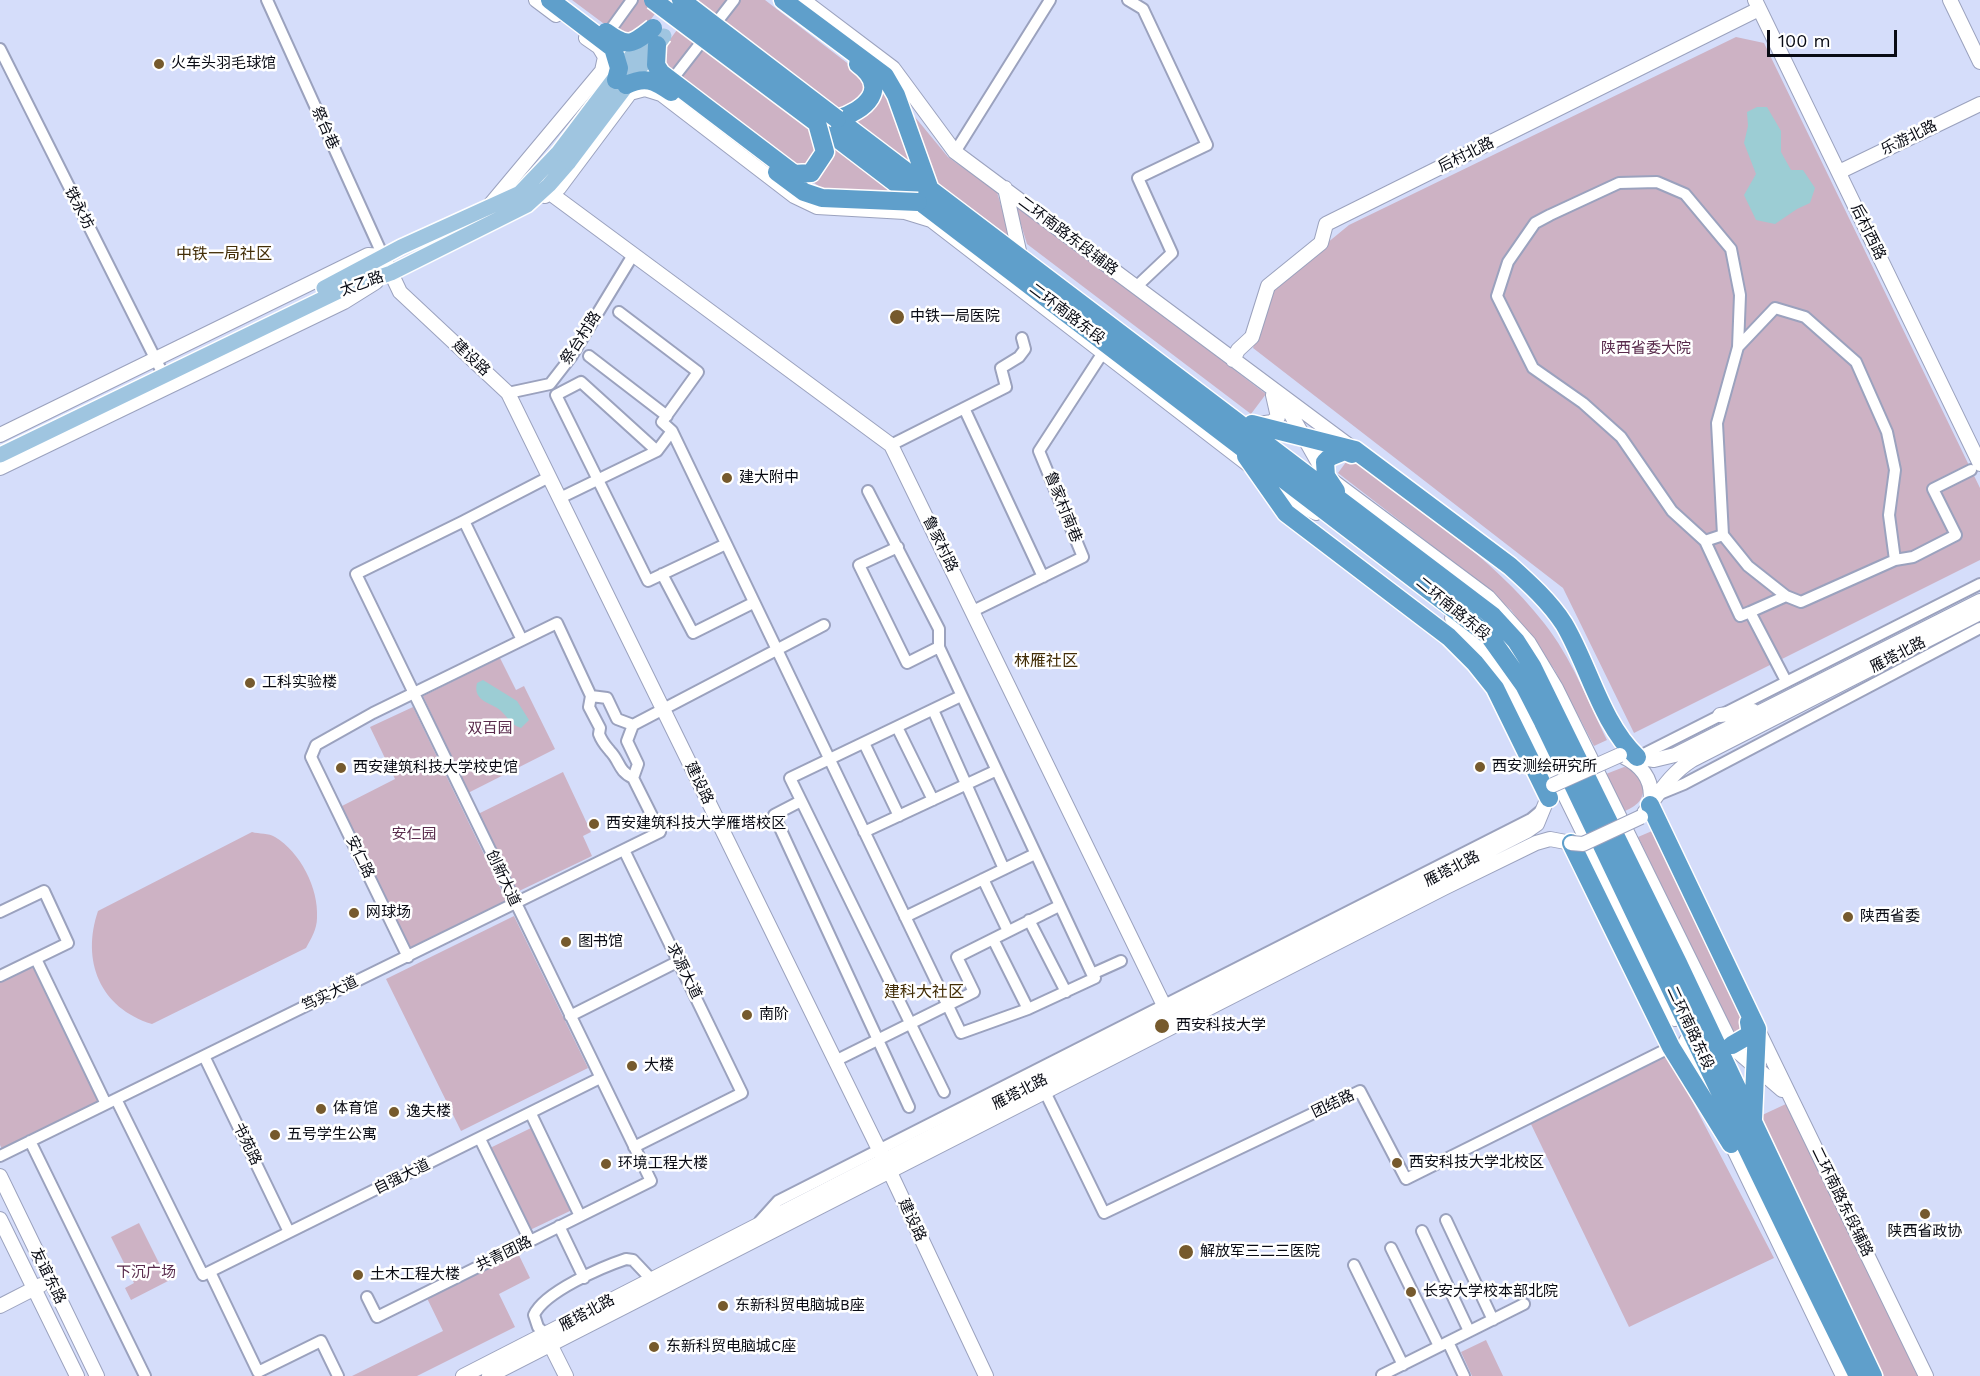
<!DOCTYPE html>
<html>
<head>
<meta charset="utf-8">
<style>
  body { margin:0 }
  #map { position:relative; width:1980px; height:1376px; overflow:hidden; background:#d5ddfa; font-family:"Work Sans",sans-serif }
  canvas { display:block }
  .scale { position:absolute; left:1767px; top:30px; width:130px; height:27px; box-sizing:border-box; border:3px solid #090b14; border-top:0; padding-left:8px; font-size:18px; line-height:21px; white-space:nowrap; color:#090b14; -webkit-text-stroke:4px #fff; paint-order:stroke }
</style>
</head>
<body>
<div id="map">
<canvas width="1980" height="1376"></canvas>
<div class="scale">100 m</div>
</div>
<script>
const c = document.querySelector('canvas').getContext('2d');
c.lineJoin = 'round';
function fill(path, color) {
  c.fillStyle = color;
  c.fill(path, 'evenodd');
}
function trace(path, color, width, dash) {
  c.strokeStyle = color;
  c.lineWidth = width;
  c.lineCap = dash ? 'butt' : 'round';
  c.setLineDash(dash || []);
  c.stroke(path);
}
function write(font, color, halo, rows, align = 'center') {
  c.font = font + ' "Work Sans","Noto Sans SC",sans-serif';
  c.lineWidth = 5;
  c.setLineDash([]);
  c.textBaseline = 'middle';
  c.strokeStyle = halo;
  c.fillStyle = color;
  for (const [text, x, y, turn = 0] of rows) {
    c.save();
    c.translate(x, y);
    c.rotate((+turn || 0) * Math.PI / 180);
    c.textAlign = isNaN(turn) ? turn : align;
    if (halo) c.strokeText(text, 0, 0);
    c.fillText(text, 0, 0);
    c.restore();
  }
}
fill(new Path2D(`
  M572,0H665L641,33L619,35Z
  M699,0H765L885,92L911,159L882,197L828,193L663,72L660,53Z
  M1736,37L1764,43L1980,488V560L1634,733L1563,588L1253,348L1270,290L1349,225Z
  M905,105L948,157L997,192L1010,237L932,179Z
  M1014,202L1266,394L1251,414L1027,244Z
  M1349,458C1417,509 1492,556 1544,623C1571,657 1588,701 1607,740L1594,746L1554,669L1511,610L1479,582L1338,473Z
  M500,658L516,690L524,686L555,749L468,793L423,696Z
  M413,707L508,904L411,952L340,807L395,779L370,727Z
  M1624,767L1630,768L1644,781C1644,799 1640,804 1625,811L1606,774Z
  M563,772L591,832L583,836L592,856L515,893L478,814Z
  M1652,831L1746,1024L1745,1028L1733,1033L1638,837Z
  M252,832C259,834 269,833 275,837C300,852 319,888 317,918C317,929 311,939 306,948L152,1024C100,1008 81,961 98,911Z
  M514,916L588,1068L461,1131L386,979Z
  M36,959L106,1104L4,1154L0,1145V976Z
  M1665,1049L1774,1258L1629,1327L1528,1118Z
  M1788,1103L1919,1376H1884L1758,1117Z
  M531,1128L572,1210L530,1230L490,1148Z
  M139,1223L168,1281L131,1300L125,1288L134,1283L111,1237Z
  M515,1247L530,1278L499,1294L515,1327L417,1376H352L443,1331L424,1292Z
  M1486,1340L1503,1376H1472L1461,1352Z`), '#cdb2c4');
fill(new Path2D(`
  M1757,107H1767L1781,131V152L1791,170H1803L1815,188L1810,203L1797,209L1775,224L1756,220L1744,195L1756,174L1744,143L1748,126L1747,112Z
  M483,680L517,701L529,720L521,728C510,724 510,720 503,713C494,702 472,703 477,683Z`), '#9ccdd4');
const street = new Path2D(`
  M267,0L383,256
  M1128,0L1143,9L1207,145L1138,178L1172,253L1136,287
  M606,36L632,0
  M0,49L160,368
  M668,85L734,0
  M955,152L1050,0
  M619,312L698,372L662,422L672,431L961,1033L1028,1009L1095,978L1092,974
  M1738,347L1775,308L1805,317L1856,362L1887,432L1895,470L1889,515L1895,560L1801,602L1786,596L1750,612
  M589,356L667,416
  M508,393L550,384L571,357L633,255
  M964,408L1043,577
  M891,445L1006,387L1001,368L1019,357L1025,349L1022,338
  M657,451L581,382L556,395L648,581L726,544
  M868,491L939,629V647L1092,974L1121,961
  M560,498L657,451L672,431
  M464,521L549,477
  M1723,535L1705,541L1672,511L1621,437L1583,403L1533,368L1497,296L1508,262L1535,223L1550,215L1619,183L1657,182L1685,194L1731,249L1740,295L1738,347L1717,423L1723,535L1748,566L1786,596
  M1705,541L1740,616L1750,612L1786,681
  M898,547L859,565L907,663L939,647
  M1895,560L1913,557L1956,535L1933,489L1971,470
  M662,574L693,633L753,603
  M973,611L1083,557L1039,451L1102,354
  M591,696L589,707L600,728L599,734C602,742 605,745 610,751C620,761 618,771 633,778
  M933,710L1004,869
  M897,727L933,800
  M864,743L899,816
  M1638,757L1980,584
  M1657,795L1684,784L1980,628
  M801,801L774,815L909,1107
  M864,832L995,771
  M624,850L742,1093L634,1147
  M983,879L1008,931
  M0,912L44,891L68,943L0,976
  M905,917L1035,854
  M1029,920L1066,992
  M993,939L1028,1009
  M408,957L311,757L316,745L373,713L557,623L591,696L607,698L617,719L633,725
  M36,959L106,1104
  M570,1016L679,961
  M204,1056L289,1232
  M835,1061L974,992L957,957L1059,906
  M944,1092L790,778L961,696
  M1045,1092L1104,1213L1360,1091L1406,1179L1671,1047
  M116,1099L203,1275L600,1078
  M531,1114L580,1216
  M480,1139L530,1241
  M30,1141L145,1376
  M0,1156L660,832L633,778L638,764L627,741L633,725L824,625
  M1446,1220L1493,1320
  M760,1221L778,1201L1531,819L1543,809
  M559,1226L584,1278
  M1422,1231L1469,1331
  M1391,1248L1439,1346
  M1354,1265L1403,1365
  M210,1272L258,1372L321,1341L338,1376
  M367,1297L377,1317L651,1181L356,574L464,521L522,640
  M546,1335L538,1327L534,1315C544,1292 602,1267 626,1259L633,1260L651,1279
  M1448,1342L1464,1376
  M1382,1375L1524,1304`);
const secondary = new Path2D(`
  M536,0L556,15
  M803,0L893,68L955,152L1351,447
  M1755,0L1980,464
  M1950,0L1980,62
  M1839,172L1980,104
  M1005,188L1021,260
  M550,193L891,445L1172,1022
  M545,196L559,188L630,93L645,89L661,94L794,196L817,207L905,212L931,220L1250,466
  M490,205L602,71L605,57L599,47L586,38
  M1233,360L1238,350L1252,337L1268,286L1321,243L1326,224L1759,9
  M1281,397L1326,476L1488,597L1529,643L1556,688L1732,1045
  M1259,424L1272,422L1278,417L1273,395
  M0,435L368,255L383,256L400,292L508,393L889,1170L986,1376
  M0,468L344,302L376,282
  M1268,480L1293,501L1316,513
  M1452,618L1490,655L1511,686L1675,1019
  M1720,715L1753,711
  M1630,756L1654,760L1675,755L1980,601
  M1624,757C1644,767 1654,782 1650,804
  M1644,813C1660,792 1670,774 1692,760L1980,613
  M1758,1030L1926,1376
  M1724,1040L1782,1090
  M1686,1041L1712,1101
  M1728,1137L1843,1376
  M0,1176L97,1376
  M0,1219L77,1376
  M0,1306L41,1285
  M547,1338L566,1376
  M463,1376L1527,831L1537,824L1551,790
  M489,1376L1444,888L1536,843L1550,839L1571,843`);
const primary = new Path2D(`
  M324,288L401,247L520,193L558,153
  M0,455L339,291L391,273L527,205L549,185L569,162`);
const highway = new Path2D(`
  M783,0L885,76L896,95L930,190
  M837,119L1493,616L1516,641L1532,666L1678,963L1873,1376
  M837,119C865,111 891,88 858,64
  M817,123L1489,636L1524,685L1543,722C1648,940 1750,1159 1858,1376
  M1252,424L1355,450L1510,566C1529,583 1550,602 1564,624C1589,666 1601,723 1637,757
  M1246,456L1286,513L1449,637L1475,663L1495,688L1549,798
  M1336,491L1326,476L1325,462L1330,457L1345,451L1352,454
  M1650,805L1757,1029L1753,1119
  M1571,843L1671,1047L1731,1144
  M1732,1045L1751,1034L1749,1022`);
trace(street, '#9ba2be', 14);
trace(secondary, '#9ba2be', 16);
trace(primary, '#fff', 18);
trace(highway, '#fff', 21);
trace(street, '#fff', 10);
trace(secondary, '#fff', 14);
trace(primary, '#9fc5e0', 15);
trace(highway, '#5f9fcb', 18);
const secondaryBridge = new Path2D(`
  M1553,785L1620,755
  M1571,843L1583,844L1641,817`);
const primaryBridge = new Path2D(`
  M558,153L649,33
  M569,162L664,36`);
const highwayBridge = new Path2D(`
  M550,0L613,48L619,68L616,80
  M653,0L817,123L825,152L811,173L794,174L661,73L656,65L657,45
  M681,0L837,119
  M606,32C628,48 632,45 653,28
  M626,85C645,76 654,80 671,92
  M777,172L804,192L822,198L918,202`);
trace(secondaryBridge, '#9ba2be', 16, []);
trace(primaryBridge, '#fff', 18, []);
trace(highwayBridge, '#fff', 21, []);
trace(secondaryBridge, '#fff', 14);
trace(primaryBridge, '#9fc5e0', 15);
trace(highwayBridge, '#5f9fcb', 18);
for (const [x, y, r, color] of [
  [159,64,6,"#765a2d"],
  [897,317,8,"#765a2d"],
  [727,478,6,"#765a2d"],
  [250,683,6,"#765a2d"],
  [1480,767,6,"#765a2d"],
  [341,768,6,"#765a2d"],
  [594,824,6,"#765a2d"],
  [354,913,6,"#765a2d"],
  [1848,917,6,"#765a2d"],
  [566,942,6,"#765a2d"],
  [747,1015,6,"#765a2d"],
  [1162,1026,8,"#765a2d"],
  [632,1066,6,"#765a2d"],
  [321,1109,6,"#765a2d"],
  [394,1112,6,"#765a2d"],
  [275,1135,6,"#765a2d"],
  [1397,1163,6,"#765a2d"],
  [606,1164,6,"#765a2d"],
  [1925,1214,6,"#765a2d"],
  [1186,1252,8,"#765a2d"],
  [358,1275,6,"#765a2d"],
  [1411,1292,6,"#765a2d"],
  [723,1306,6,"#765a2d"],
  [654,1347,6,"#765a2d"]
]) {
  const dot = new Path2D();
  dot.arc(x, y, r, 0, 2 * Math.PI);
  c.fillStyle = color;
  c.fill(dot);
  trace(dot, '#fff', 2);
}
write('15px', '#090b14', '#fff', [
  ["火车头羽毛球馆",171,64],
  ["中铁一局医院",910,317],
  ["建大附中",739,478],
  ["工科实验楼",262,683],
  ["西安测绘研究所",1492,767],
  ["西安建筑科技大学校史馆",353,768],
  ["西安建筑科技大学雁塔校区",606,824],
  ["网球场",366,913],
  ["陕西省委",1860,917],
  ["图书馆",578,942],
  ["南阶",759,1015],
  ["西安科技大学",1176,1026],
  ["大楼",644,1066],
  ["体育馆",333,1109],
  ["逸夫楼",406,1112],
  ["五号学生公寓",287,1135],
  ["西安科技大学北校区",1409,1163],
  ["环境工程大楼",618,1164],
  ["陕西省政协",1925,1232,"center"],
  ["解放军三二三医院",1200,1252],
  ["土木工程大楼",370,1275],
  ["长安大学校本部北院",1423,1292],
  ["东新科贸电脑城B座",735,1306],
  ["东新科贸电脑城C座",666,1347]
], 'left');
write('15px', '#090b14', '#fff', [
  ["祭台巷",325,128,66],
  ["乐游北路",1909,138,-26],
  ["后村北路",1466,155,-26],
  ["铁永坊",79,208,63],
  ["后村西路",1868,232,64],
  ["二环南路东段辅路",1068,236,37],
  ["太乙路",362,284,-20],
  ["二环南路东段",1067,314,37],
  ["祭台村路",581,338,-57],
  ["建设路",471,358,43],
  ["鲁家村南巷",1063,507,68],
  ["鲁家村路",940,544,64],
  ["二环南路东段",1453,609,39],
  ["雁塔北路",1898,655,-27],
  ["建设路",699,783,64],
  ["安仁路",360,857,64],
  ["雁塔北路",1452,869,-27],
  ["创新大道",503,878,65],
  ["求源大道",684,971,64],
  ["笃实大道",330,994,-26],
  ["二环南路东段",1690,1028,65],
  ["雁塔北路",1020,1092,-27],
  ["团结路",1333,1104,-25],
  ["书苑路",247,1144,64],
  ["自强大道",402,1177,-26],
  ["二环南路东段辅路",1842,1202,64],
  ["建设路",912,1220,65],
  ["共青团路",504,1254,-26],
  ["友谊东路",48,1276,64],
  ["雁塔北路",587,1313,-28]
]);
write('15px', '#592b4c', '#fff', [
  ["陕西省委大院",1646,349],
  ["双百园",490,729],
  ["安仁园",414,835],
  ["下沉广场",146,1273]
]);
write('16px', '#422d06', '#fff', [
  ["中铁一局社区",224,254],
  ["林雁社区",1046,661],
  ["建科大社区",924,992]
]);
</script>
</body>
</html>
